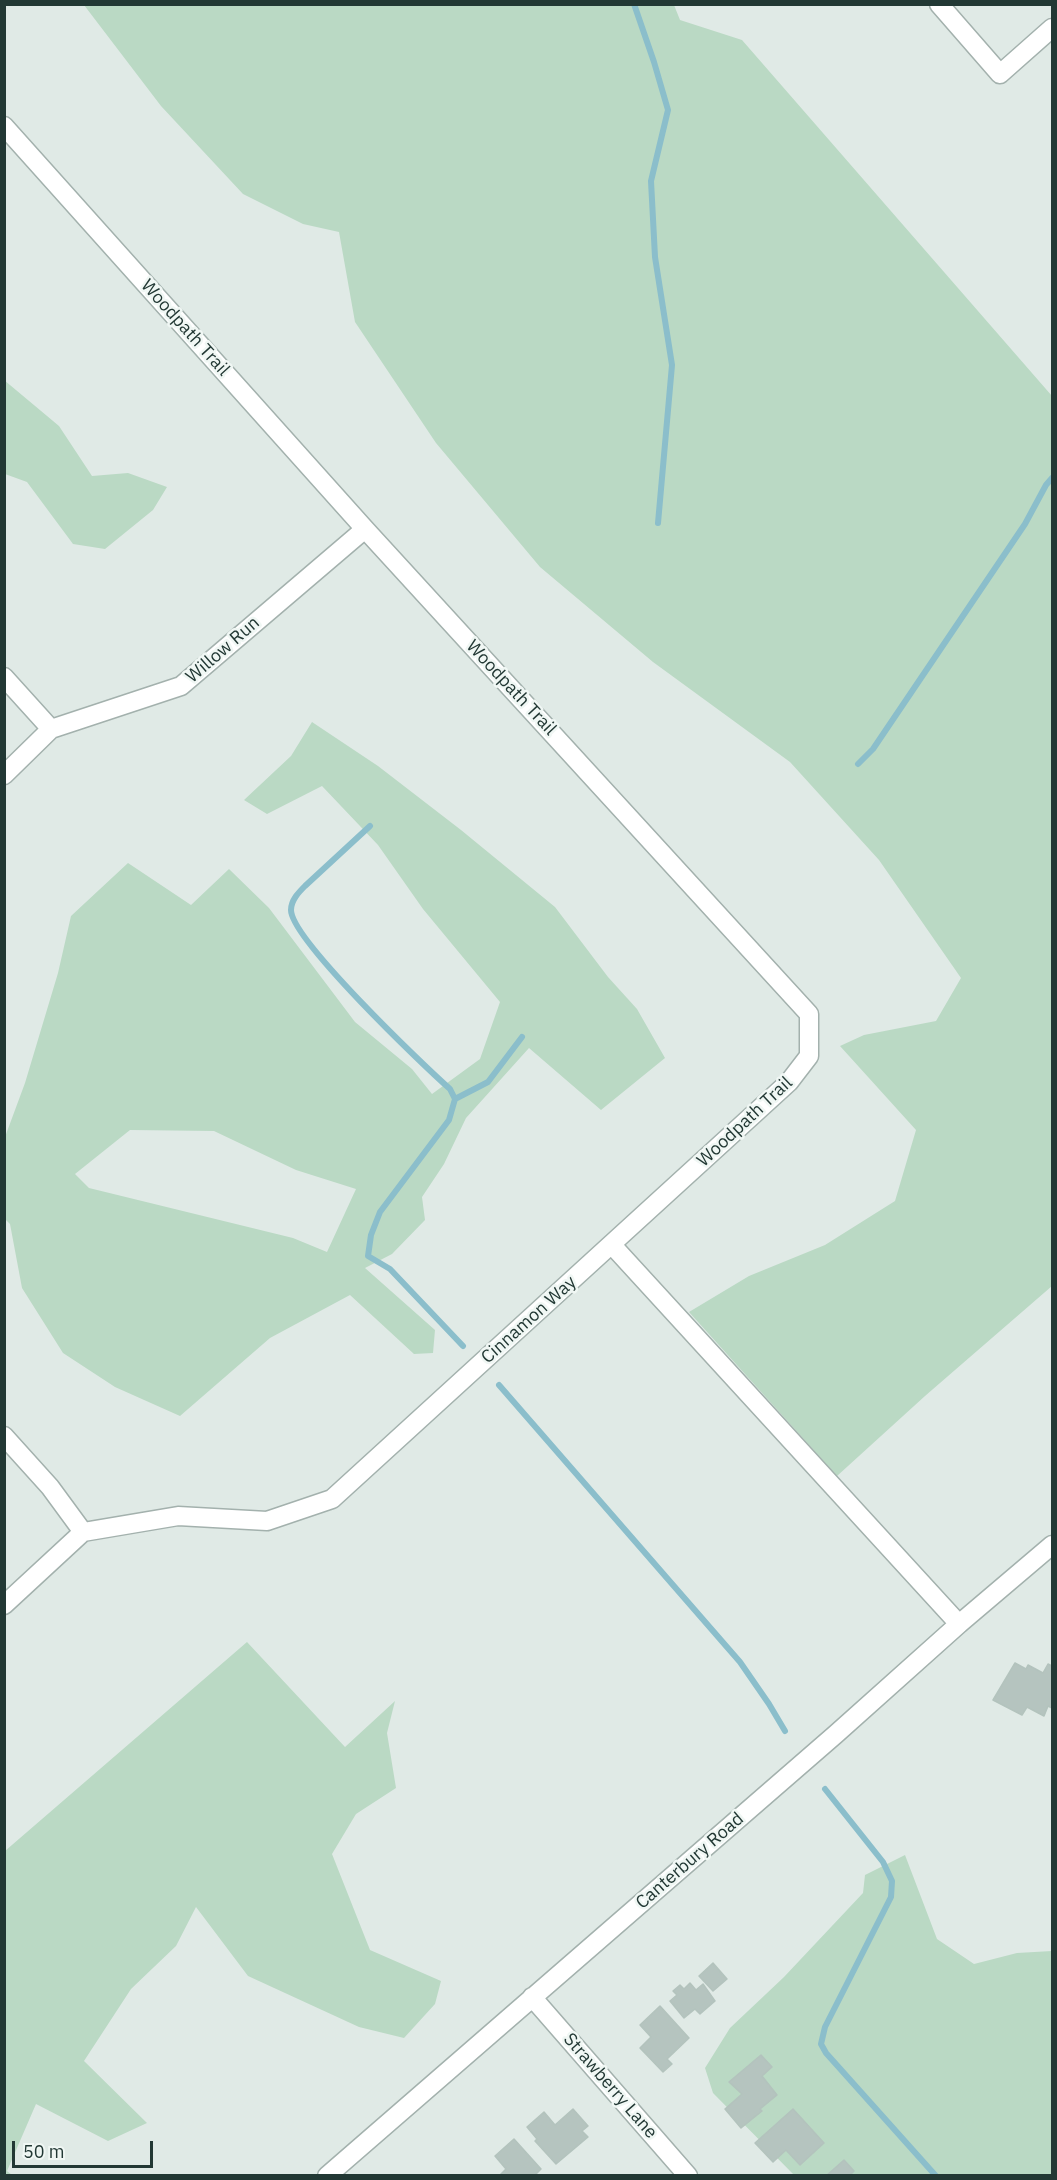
<!DOCTYPE html>
<html>
<head>
<meta charset="utf-8">
<style>
  body { margin:0 }
  #map { position:relative; width:1057px; height:2180px; overflow:hidden; background:#e0eae6; font-family:"IBM Plex Sans",sans-serif }
  canvas { display:block }
  .frame { position:absolute; inset:0; border:6px solid #223834; pointer-events:none }
  .scale { position:absolute; left:12px; top:2141px; width:141px; height:27px; box-sizing:border-box; border:3px solid #223834; border-top:0; padding-left:8px; font-size:18px; line-height:21px; white-space:nowrap; color:#223834; -webkit-text-stroke:4px #f0f7f4; paint-order:stroke }
</style>
</head>
<body>
<div id="map">
<canvas width="1057" height="2180"></canvas>
<div class="frame"></div>
<div class="scale">50 m</div>
</div>
<script>
const c = document.querySelector('canvas').getContext('2d');
c.lineJoin = 'round';
function fill(path, color) {
  c.fillStyle = color;
  c.fill(path, 'evenodd');
}
function trace(path, color, width, dash) {
  c.strokeStyle = color;
  c.lineWidth = width;
  c.lineCap = dash ? 'butt' : 'round';
  c.setLineDash(dash || []);
  c.stroke(path);
}
function write(font, color, halo, rows, align = 'center') {
  c.font = font + ' "IBM Plex Sans",sans-serif';
  c.lineWidth = 5;
  c.setLineDash([]);
  c.textBaseline = 'middle';
  c.strokeStyle = halo;
  c.fillStyle = color;
  for (const [text, x, y, turn = 0] of rows) {
    c.save();
    c.translate(x, y);
    c.rotate((+turn || 0) * Math.PI / 180);
    c.textAlign = isNaN(turn) ? turn : align;
    if (halo) c.strokeText(text, 0, 0);
    c.fillText(text, 0, 0);
    c.restore();
  }
}
fill(new Path2D(`
  M84,5H674L680,20L742,40L1052,396V1286L925,1396L837,1476L689,1312L749,1276L825,1245L895,1201L916,1130L840,1046L864,1035L936,1021L961,978L879,860L790,762L653,662L540,567L436,443L355,322L339,232L303,224L243,194L161,106Z
  M4,380L59,426L92,476L128,473L167,487L153,510L105,549L73,544L27,482L5,474Z
  M312,722L378,766L461,830L555,907L608,977L637,1009L665,1058L601,1110L529,1048L466,1118L444,1164L422,1197L425,1220L392,1254L365,1268L435,1330L433,1353L414,1354L350,1295L270,1338L180,1416L115,1387L63,1353L22,1288L10,1224L5,1219V1137L25,1083L58,973L71,916L128,863L191,905L229,869L269,908L355,1022L412,1069L432,1094L480,1059L500,1002L423,909L378,845L322,786L267,814L244,800L291,756ZM130,1130L214,1131L296,1170L356,1189L327,1252L293,1238L89,1188L75,1174Z
  M247,1642L345,1747L395,1701L387,1733L396,1788L356,1814L332,1854L370,1950L441,1981L435,2004L404,2038L359,2027L248,1976L196,1907L176,1946L131,1989L84,2061L147,2123L108,2141L36,2104L7,2171L12,2175H5V1851Z
  M905,1855L937,1939L974,1964L1017,1953L1052,1951V2175H794L713,2093L705,2068L730,2028L784,1977L863,1893L865,1875Z`), '#bad9c4');
trace(new Path2D(`
  M634,4L654,62L668,110L651,181L655,257L672,365L658,523
  M858,764L873,749L1025,524L1046,485L1052,478
  M370,826L305,886C299,892 291,900 291,910C291,939 423,1065 450,1089L455,1099L449,1120L380,1212L371,1235L368,1256L390,1269L463,1346
  M455,1099L488,1082L522,1037
  M499,1385L740,1662L769,1704L785,1731
  M825,1789L883,1862L892,1881L891,1897L825,2027L821,2044L826,2053L936,2176`), '#8bbecb', 6);
const building = new Path2D(`
  M1015,1663L1026,1669L1028,1665L1043,1673L1048,1664L1052,1666V1708L1048,1706L1044,1716L1027,1707L1022,1715L993,1700Z
  M713,1963L727,1979L713,1991L699,1976Z
  M690,1983L696,1990L703,1984L715,2001L700,2014L695,2009L684,2018L670,2001L677,1995L673,1991L680,1985L684,1989Z
  M660,2006L689,2038L667,2059L672,2064L663,2072L640,2048L651,2037L640,2025Z
  M761,2055L772,2067L762,2076L777,2095L760,2109L762,2111L741,2128L725,2109L742,2094L729,2082Z
  M573,2109L588,2126L582,2131L588,2137L556,2164L535,2141L537,2139L527,2127L544,2112L555,2125Z
  M793,2109L824,2143L800,2165L786,2150L773,2162L755,2143Z
  M514,2139L541,2169L534,2176H499L506,2169L495,2156Z
  M844,2160L854,2171L849,2176H826Z`);
fill(building, '#b5c4bf');
trace(building, '#b3c3bd', 1.5);
const minor = new Path2D(`
  M939,4L1000,74L1052,28
  M4,126L365,529L809,1014V1056L789,1082L332,1499L267,1521L178,1516L83,1532L4,1605
  M4,677L51,729
  M4,775L51,729L181,686L365,529
  M612,1245L959,1624
  M4,1436L50,1487L83,1532
  M532,1997L688,2176
  M327,2176L836,1734L959,1624L1052,1545`);
trace(minor, '#a3b1ad', 21);
trace(minor, '#fff', 18);
write('18px', '#223834', '#f0f7f4', [
  ["Woodpath Trail",185,328,48],
  ["Willow Run",223,650,-41],
  ["Woodpath Trail",511,688,47],
  ["Woodpath Trail",745,1122,-43],
  ["Cinnamon Way",529,1320,-42],
  ["Canterbury Road",690,1861,-41],
  ["Strawberry Lane",610,2086,49]
]);
</script>
</body>
</html>
